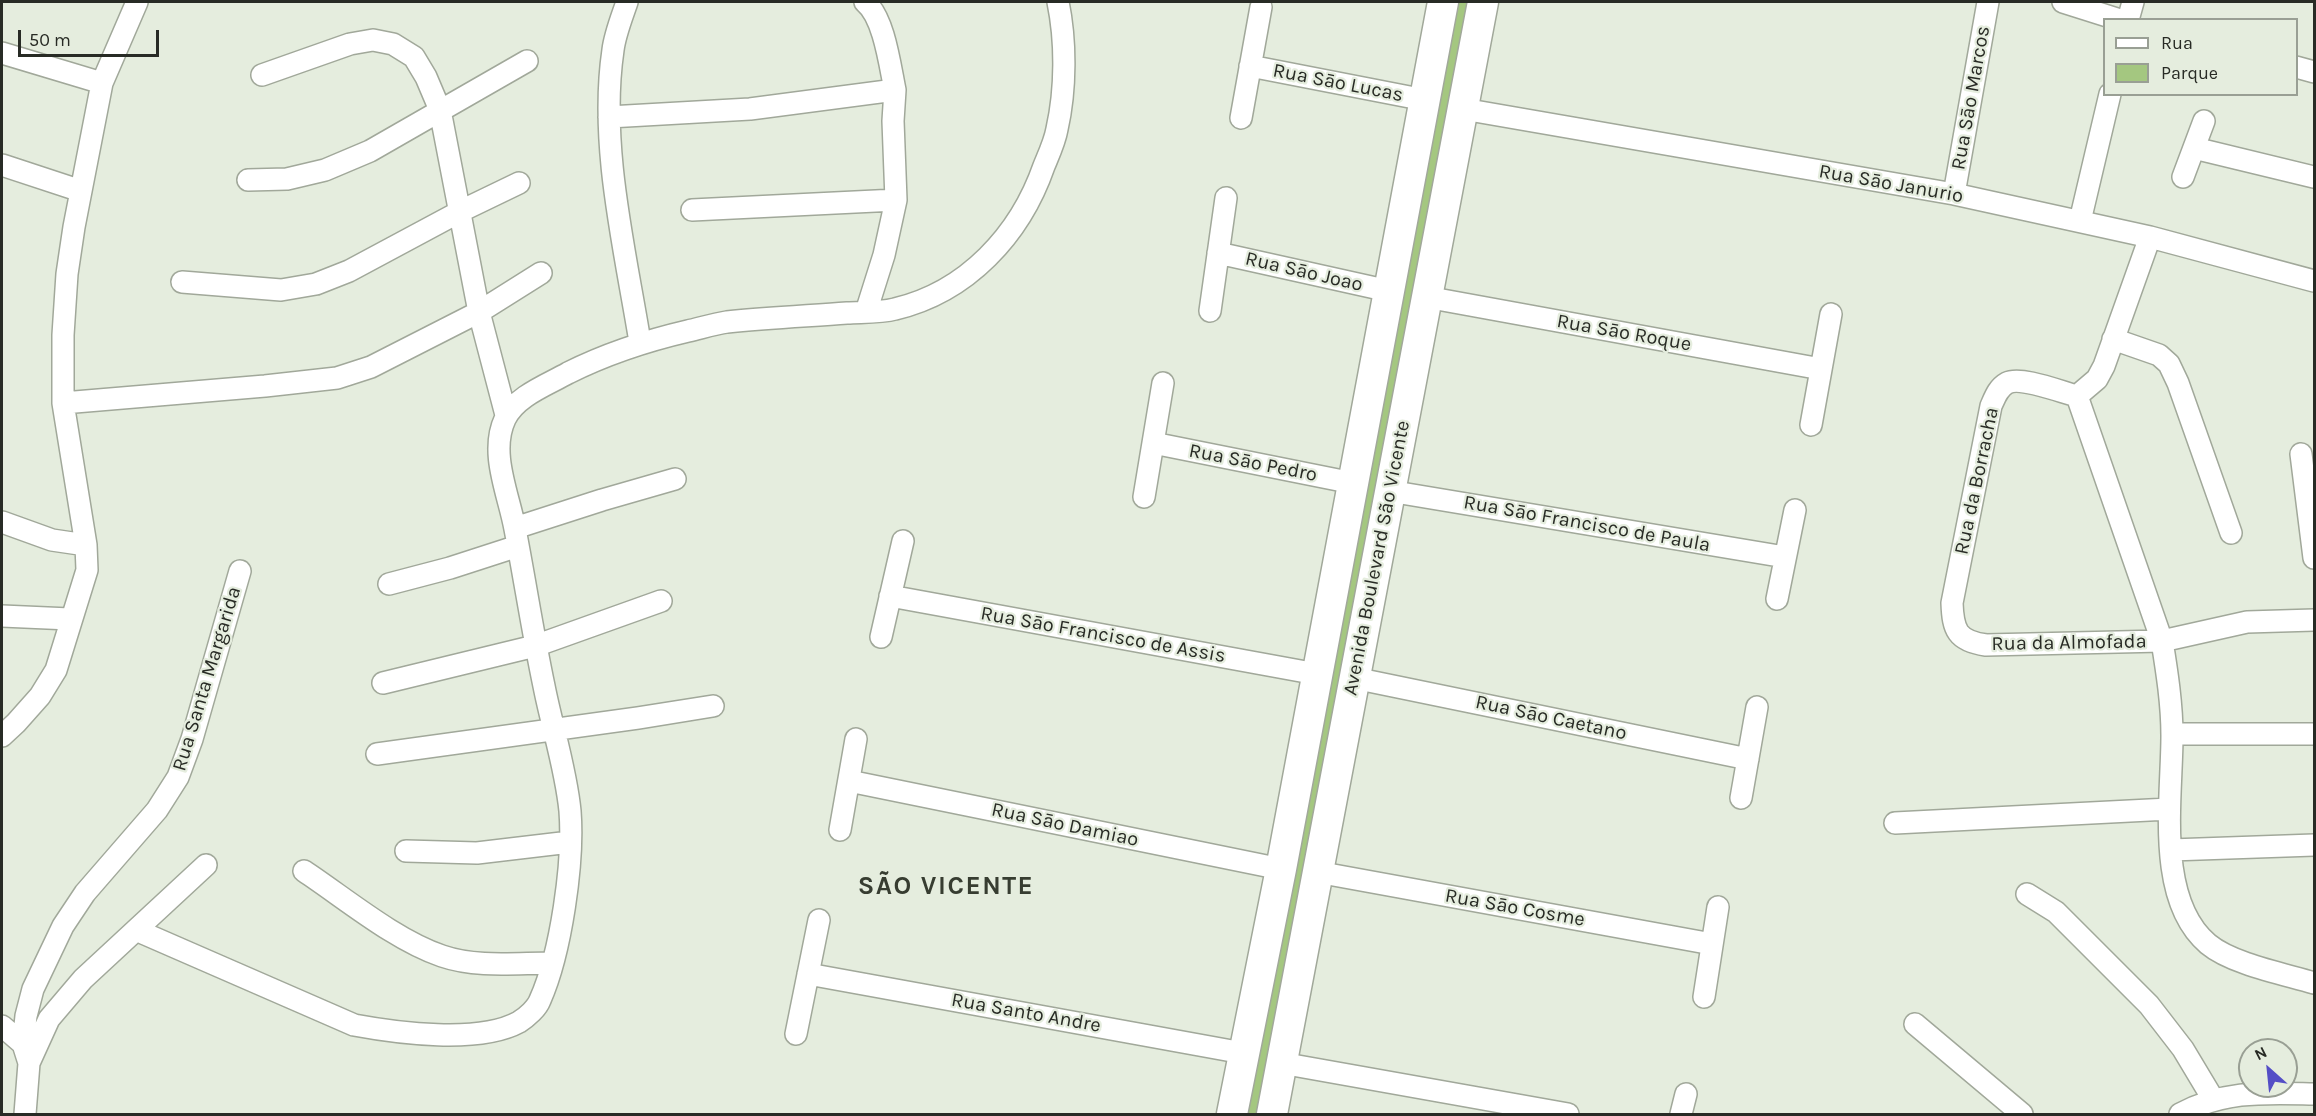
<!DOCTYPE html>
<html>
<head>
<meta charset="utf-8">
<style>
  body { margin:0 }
  #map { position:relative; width:2316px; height:1116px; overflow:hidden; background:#e5edde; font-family:Karla,sans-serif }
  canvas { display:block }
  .frame { position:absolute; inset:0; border:3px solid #282b25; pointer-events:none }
  .legend { position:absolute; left:2103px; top:18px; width:195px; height:78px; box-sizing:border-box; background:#e5edde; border:2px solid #999f94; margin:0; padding:8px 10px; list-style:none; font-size:18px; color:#282b25 }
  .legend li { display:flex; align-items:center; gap:12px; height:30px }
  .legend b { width:30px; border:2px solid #999f94 }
  .north { position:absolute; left:2238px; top:1038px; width:60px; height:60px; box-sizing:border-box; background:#e5edde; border:2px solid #999f94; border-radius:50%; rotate:333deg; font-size:16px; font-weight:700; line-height:24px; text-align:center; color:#282b25 }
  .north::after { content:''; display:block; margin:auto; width:21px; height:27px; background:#544ec6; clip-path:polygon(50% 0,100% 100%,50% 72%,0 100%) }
  .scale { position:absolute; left:18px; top:30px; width:141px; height:27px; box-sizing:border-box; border:3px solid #282b25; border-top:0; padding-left:8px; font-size:18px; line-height:21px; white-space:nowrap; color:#282b25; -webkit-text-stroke:4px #e5edde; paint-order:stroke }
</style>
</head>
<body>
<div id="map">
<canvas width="2316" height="1116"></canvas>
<div class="frame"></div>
<ul class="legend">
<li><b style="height:8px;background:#fff"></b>Rua</li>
<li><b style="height:16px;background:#a4c780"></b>Parque</li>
</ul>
<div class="north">N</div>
<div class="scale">50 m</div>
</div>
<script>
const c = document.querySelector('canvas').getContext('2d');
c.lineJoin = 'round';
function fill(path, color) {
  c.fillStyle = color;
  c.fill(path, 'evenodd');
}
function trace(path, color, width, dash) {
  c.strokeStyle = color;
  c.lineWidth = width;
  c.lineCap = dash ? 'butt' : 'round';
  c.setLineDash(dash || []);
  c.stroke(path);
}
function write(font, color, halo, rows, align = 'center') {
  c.font = font + ' Karla,sans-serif';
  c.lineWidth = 4.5;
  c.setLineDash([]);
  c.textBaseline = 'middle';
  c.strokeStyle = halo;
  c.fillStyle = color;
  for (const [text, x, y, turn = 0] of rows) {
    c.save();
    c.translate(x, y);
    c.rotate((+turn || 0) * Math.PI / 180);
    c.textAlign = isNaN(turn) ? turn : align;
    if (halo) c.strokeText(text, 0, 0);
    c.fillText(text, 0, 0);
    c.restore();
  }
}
fill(new Path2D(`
  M1448,2H1474L1269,1114H1237Z`), '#a4c780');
const street = new Path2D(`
  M627,2C622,17 615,34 613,50C599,145 625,249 640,342
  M865,2C884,17 890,66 895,90
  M2063,2L2120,20
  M2128,20L2133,2
  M2,53L102,83
  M1250,66L1425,100
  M2296,67L2314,72
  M262,75L350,44L373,40L393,44L414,57L426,77L440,110L479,312L506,415
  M1463,109L1954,194L2150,237L2314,281
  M609,117L750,109L895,90L893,121L896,200L884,255L866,312
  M1241,118L1261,7
  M2194,148L2314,177
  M2,165L81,191
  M2183,177L2204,121
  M248,180L287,179L325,170L370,151L527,61
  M1954,194L1988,2
  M692,210L896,200
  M2080,221L2110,94
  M1218,253L1389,291
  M182,282L281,290L316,284L349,271L461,211L519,183
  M1426,297L1821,369
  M1210,311L1226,198
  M2113,339L2159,355L2169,364L2178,383L2231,533
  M2077,396C2061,392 2021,376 2007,383C1998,388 1995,397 1991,406L1952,603C1953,630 1957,641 1986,645L2162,641L2247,622L2314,620
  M2077,396L2162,641C2167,672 2172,704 2172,736C2172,798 2155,899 2208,944C2232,964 2284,974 2314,983
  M2077,396L2097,379L2104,366L2150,237
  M63,403L265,386L337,378L371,367L479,312L541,273
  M1811,425L1831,314
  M1153,443L1353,483
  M2301,454L2314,558
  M1389,491L1785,557
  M1144,497L1163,383
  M2,522L52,540L86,545
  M515,528L602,500L675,479
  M389,584L450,568L518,546
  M890,596L1317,674
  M1777,599L1795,510
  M2,616L70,619
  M881,637L903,541
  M1354,678L1748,759
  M383,683L535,646L661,601
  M2172,734H2314
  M2,736L16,723L40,696L56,670L87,570L86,545L63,403V335L67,274L74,227L102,83L137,2
  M377,754L638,718L713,706
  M849,781L1281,869
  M1741,798L1757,707
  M1895,823L2169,809
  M840,830L856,739
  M2171,850L2314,845
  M406,851L477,853L570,842
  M304,871C346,899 395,940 442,956C477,968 516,963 552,963
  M1317,872L1712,944
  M2027,894L2056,912L2149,1005L2183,1049L2213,1099
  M136,930L354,1025C397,1033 479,1044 519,1022C527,1017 537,1008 540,1000C561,953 574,862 570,811C566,769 552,727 544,686C533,634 525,581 515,529C509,495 489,453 505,419C516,396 547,385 568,373C608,353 645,341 688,331C701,328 714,324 727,322C767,318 807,316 847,313C862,312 880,313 895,309C967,292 1020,235 1044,166C1049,154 1055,141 1057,129C1066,89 1066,41 1058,2
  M808,974L1243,1053
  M1704,997L1718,907
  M1915,1024L2022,1114
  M2,1026L23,1044
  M796,1034L819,920
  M29,1063L23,1044L26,1016L33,989L63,926L85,893L157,810L178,777L192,739L240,571
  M1281,1063L1568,1114
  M25,1114L29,1063L49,1019L83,979L206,865
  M1681,1114L1686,1094
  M2180,1114C2225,1090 2265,1093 2314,1094`);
const secondary = new Path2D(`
  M1232,1114L1281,869L1443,2
  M1272,1114L1483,2`);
trace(street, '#a1a89a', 24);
trace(secondary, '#a1a89a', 33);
trace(street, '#fff', 21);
trace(secondary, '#fff', 30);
write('20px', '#282b25', '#e5edde', [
  ["Rua Sāo Lucas",1338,83,11],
  ["Rua Sāo Marcos",1971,98,-80],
  ["Rua Sāo Janurio",1891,184,10],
  ["Rua Sāo Joao",1304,272,13],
  ["Rua Sāo Roque",1624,333,10],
  ["Rua Sāo Pedro",1253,463,11],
  ["Rua da Borracha",1977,481,-78],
  ["Rua Sāo Francisco de Paula",1587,524,10],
  ["Avenida Boulevard São Vicente",1377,558,-79],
  ["Rua Sāo Francisco de Assis",1103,635,10],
  ["Rua da Almofada",2069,643,-1],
  ["Rua Santa Margarida",207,679,-73],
  ["Rua Sāo Caetano",1551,718,12],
  ["Rua Sāo Damiao",1065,825,12],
  ["Rua Sāo Cosme",1515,908,10],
  ["Rua Santo Andre",1026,1013,10]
]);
c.letterSpacing = '1.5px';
write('bold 26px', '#373d31', '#e5edde', [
  ["SÃO VICENTE",946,887]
]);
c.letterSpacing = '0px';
</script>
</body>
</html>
